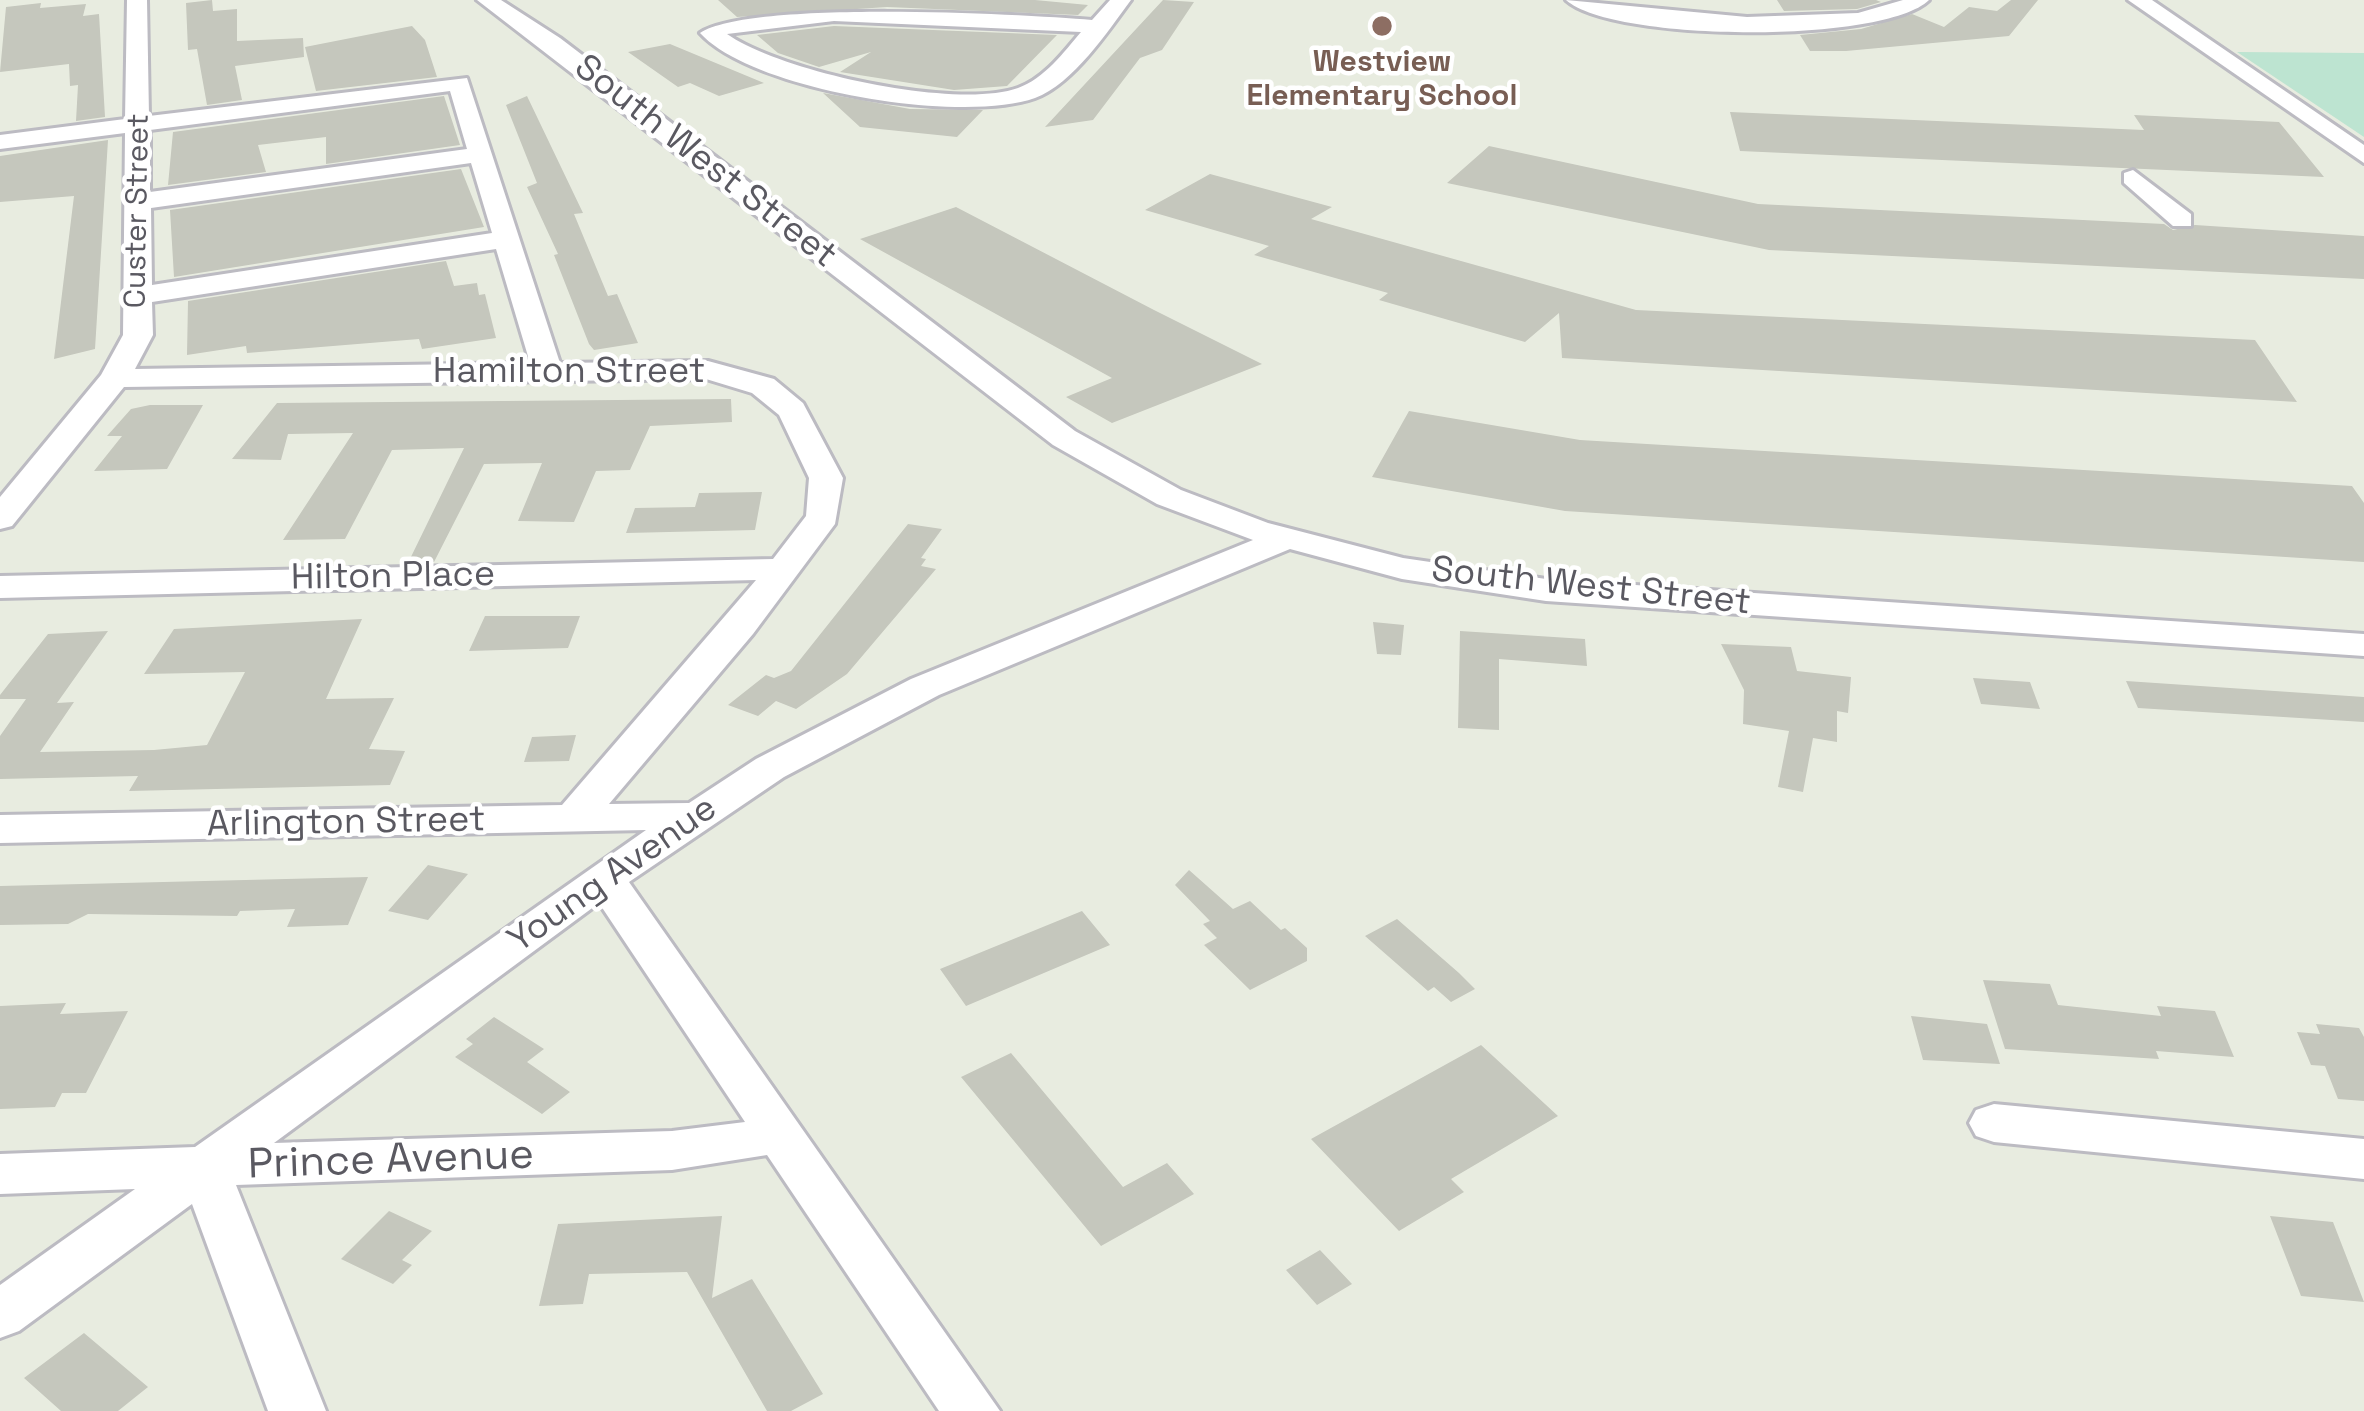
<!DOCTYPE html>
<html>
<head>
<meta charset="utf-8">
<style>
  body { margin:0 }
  canvas { display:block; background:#e8ece0 }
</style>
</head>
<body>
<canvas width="2364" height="1411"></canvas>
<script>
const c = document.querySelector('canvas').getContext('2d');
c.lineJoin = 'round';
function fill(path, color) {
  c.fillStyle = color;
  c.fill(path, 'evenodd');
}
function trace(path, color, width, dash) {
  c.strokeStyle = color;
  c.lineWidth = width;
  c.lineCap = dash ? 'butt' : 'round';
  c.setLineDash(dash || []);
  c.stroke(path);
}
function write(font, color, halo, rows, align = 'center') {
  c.font = font + ' "Space Grotesk",sans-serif';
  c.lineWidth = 9;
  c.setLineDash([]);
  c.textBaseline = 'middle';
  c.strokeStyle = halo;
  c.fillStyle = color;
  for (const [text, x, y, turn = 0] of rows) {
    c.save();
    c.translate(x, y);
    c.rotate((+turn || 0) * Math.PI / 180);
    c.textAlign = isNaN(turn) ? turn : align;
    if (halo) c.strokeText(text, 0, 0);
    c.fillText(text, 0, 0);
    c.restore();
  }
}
fill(new Path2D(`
  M2237,52L2364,53V137Z`), '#bde4d1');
fill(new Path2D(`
  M212,0L213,11L237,9V41L303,38L304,57L235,66L242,100L207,105L197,49L188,50L186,3Z
  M718,0H1035L1088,5L1078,15L887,7L737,17Z
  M1163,0L1194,2L1162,50L1140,58L1093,120L1045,127Z
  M1777,0H1876L1881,2L1857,9L1784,11Z
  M2011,0H2038L2009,36L1846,51H1810L1800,35L1861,29L1912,14L1944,27L1969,7L1997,11Z
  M41,3L40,8L86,4L83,16L99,14L105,117L76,121L78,85L70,86L69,64L0,72L6,7Z
  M412,26L425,40L437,77L316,91L305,47Z
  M834,26L1057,35L1007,86L954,90L840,72L871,52L819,67L778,53L757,35Z
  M670,44L764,83L719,96L690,83L678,87L628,52Z
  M823,93L910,109L983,110L957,137L860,127Z
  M444,96L460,145L326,164V137L258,145L266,172L168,185L173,132Z
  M527,96L583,213L574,214L608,296L617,294L638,343L594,350L589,344L554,255L558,254L527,187L537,183L506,105Z
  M1730,112L2144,130L2134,115L2279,122L2324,177L1740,151Z
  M108,140L95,349L54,359L74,196L0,202V156Z
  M1489,146L1758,204L2164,224L2173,230L2195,225L2364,236V279L1769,250L1447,183Z
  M461,169L484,227L174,277L170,210Z
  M1210,174L1332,207L1311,219L1636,310L2255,340L2297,402L1562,358L1559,313L1525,342L1379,300L1388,293L1254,255L1269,246L1145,210Z
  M956,207L1154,310L1262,364L1112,423L1066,397L1112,378L860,239Z
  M446,261L454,286L477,283L479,295L485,294L496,338L422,349L419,339L247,353L246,346L187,355L188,301Z
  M731,399L732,422L650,426L630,470L596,471L574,522L518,521L542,463L484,464L434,562L408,563L464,448L392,450L345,539L283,540L353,433L288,434L281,460L232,459L277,403Z
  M150,405H203L167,469L94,471L122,436H107L131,409Z
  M1409,411L1580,440L2352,486L2364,503V562L1565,511L1372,477Z
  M762,492L755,530L626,533L635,508L695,507L699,493Z
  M908,524L942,529L921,558L926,559L921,566L936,569L847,674L796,709L776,701L758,716L728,705L766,675L774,678L791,671Z
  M485,616H580L568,648L469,651Z
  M362,619L326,699L394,698L369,749L405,751L390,785L129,791L138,776L0,779V736L26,699H0V695L48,634L108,631L57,703L74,702L40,752L154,750L207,745L245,672L144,674L174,629Z
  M1373,622L1404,625L1401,655L1377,654Z
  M1460,631L1585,639L1587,666L1499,659V730L1458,728Z
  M1721,644L1791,647L1797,671L1851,677L1848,713L1837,711V742L1813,738L1803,792L1778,787L1789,731L1743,724L1744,690Z
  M1973,678L2030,682L2040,709L1981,704Z
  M2126,681L2364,697V722L2138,708Z
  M576,735L569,761L524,762L532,737Z
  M428,865L468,874L428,920L388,911Z
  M1189,870L1233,909L1250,901L1281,930L1285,928L1307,948V961L1250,990L1204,945L1217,938L1203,924L1210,921L1175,885Z
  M368,877L348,925L287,927L295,909L240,911L237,916L88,914L68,924L0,925V886Z
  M1082,911L1110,945L966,1006L940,969Z
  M1397,919L1459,973L1475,989L1451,1002L1434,987L1428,991L1365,936Z
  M1983,980L2050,984L2058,1005L2161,1016L2157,1006L2215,1011L2234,1057L2156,1051L2159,1059L2005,1049Z
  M66,1003L60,1014L128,1011L86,1093H62L55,1107L0,1109V1006Z
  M1911,1016L1987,1024L2000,1064L1923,1060Z
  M494,1017L544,1049L527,1062L570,1092L542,1114L455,1057L473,1044L466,1039Z
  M2316,1024L2359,1028L2364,1037V1101L2338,1099L2325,1066L2311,1065L2297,1032L2320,1034Z
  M1481,1045L1558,1116L1451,1179L1464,1192L1399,1231L1311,1139Z
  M1011,1053L1123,1187L1167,1163L1194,1194L1101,1246L961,1077Z
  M389,1211L432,1231L402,1260L412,1265L393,1284L341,1259Z
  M722,1216L712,1298L752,1279L823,1394L791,1411H767L687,1272L589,1274L583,1304L539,1306L558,1224Z
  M2270,1216L2333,1222L2364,1302L2301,1296Z
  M1320,1250L1352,1284L1317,1305L1286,1270Z
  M84,1333L148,1387L118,1411H61L24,1378Z`), '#c5c7bd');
const minor = new Path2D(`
  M127,0H147L149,116L467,78L560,363L708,361L774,379L803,403L843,478L835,524L753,634L609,804L689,803L756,759L911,679L1253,540L1157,504L1053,445L477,0H501L560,38L1075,431L1181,490L1268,523L1403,558L1546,579L2364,634V656L1546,601L1402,579L1290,549L939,695L784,777L629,882L1000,1411H939L767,1155L672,1170L236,1185L326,1411H268L192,1204L19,1331L0,1338V1285L135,1189L0,1194V1154L195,1147L646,830L0,843V815L562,805L756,580L0,598V576L773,559L806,516L809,478L779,415L752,393L706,379L124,387L12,526L0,529V497L101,375L123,335L125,133L0,149V135L125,119ZM450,91L467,149L150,192V130ZM471,163L492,233L152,285L151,208ZM496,249L530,363L135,369L153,335L152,302ZM599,903L745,1122L672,1131L274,1143Z
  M1110,0H1131C1108,31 1073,84 1035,98C962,124 753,91 700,33C752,0 1017,14 1092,20ZM834,21L1081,32C1064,52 1044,79 1018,88C956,110 781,72 727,34Z
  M1566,0L1747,17L1858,13L1903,0H1929C1884,44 1612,42 1566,0Z
  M2128,0H2152L2364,145V163Z
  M2133,170L2191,214V226H2173L2124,183V173Z
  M1994,1104L2364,1139V1179L1994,1142L1976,1136L1969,1123L1976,1110Z`);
trace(minor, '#bcbbc2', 6);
fill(minor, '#fff');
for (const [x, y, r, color] of [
  [1382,26,12,"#8d6e63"]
]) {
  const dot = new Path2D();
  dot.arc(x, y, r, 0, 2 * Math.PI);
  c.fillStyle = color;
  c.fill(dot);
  trace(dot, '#fff', 4.5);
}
write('bold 30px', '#785e54', '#fff', [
  ["Westview",1382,63],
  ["Elementary School",1382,97]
]);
write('30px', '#5a5961', '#fff', [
  ["Custer Street",138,211,-89]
]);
write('36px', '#5a5961', '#fff', [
  ["South West Street",705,162,38],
  ["Hamilton Street",569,372],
  ["Hilton Place",393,577,-1],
  ["South West Street",1591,587,6],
  ["Arlington Street",346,823,-1],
  ["Young Avenue",613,875,-35]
]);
write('42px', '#5a5961', '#fff', [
  ["Prince Avenue",391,1161,-2]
]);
</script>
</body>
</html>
